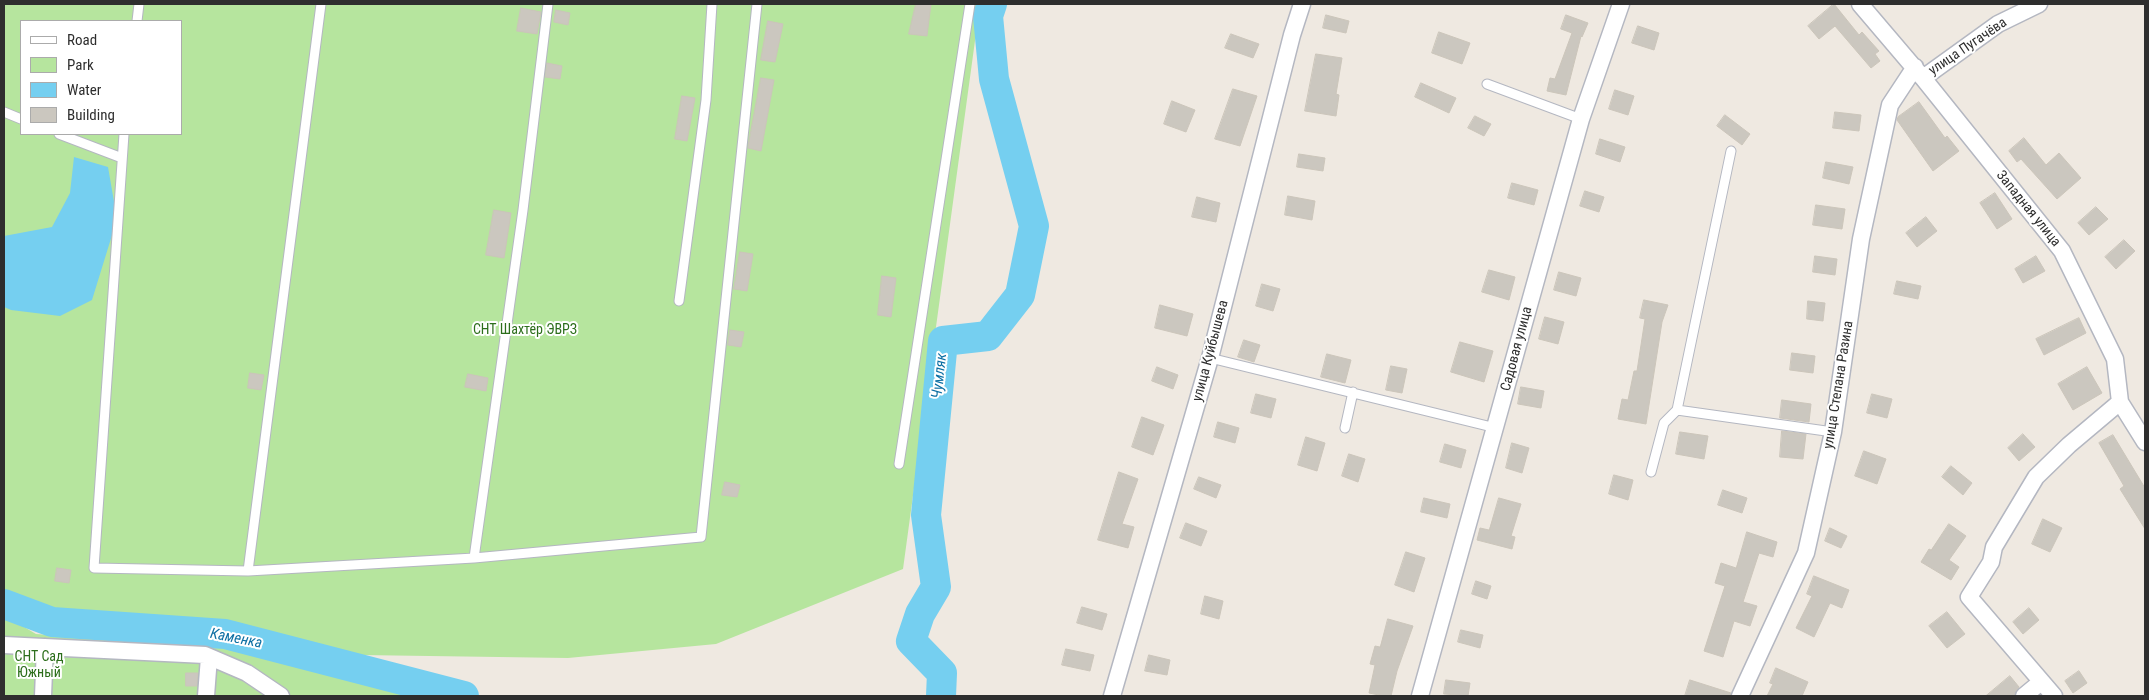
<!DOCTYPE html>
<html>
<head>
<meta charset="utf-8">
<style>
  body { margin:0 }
  #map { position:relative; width:2149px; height:700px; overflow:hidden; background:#efe9e1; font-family:"Roboto Condensed",sans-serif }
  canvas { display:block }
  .frame { position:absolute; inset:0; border:5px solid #2e2e2e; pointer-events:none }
  .legend { position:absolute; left:20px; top:20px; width:162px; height:115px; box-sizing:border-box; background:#fff; border:1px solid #ababab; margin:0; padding:6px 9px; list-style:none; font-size:15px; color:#2e2e2e }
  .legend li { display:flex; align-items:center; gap:10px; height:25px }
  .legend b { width:25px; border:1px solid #ababab }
</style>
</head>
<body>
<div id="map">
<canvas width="2149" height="700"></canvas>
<div class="frame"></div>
<ul class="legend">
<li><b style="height:6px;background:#fff"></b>Road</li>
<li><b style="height:14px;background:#b6e59e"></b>Park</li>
<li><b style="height:14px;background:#75cff0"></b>Water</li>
<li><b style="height:14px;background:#cbc7bf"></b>Building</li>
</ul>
</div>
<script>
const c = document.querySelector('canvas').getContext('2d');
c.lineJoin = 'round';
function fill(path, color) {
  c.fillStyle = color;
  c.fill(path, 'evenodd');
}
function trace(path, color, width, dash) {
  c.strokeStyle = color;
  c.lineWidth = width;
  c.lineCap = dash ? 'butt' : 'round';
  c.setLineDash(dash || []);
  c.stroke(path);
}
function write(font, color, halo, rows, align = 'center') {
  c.font = font + ' "Roboto Condensed",sans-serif';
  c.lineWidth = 4;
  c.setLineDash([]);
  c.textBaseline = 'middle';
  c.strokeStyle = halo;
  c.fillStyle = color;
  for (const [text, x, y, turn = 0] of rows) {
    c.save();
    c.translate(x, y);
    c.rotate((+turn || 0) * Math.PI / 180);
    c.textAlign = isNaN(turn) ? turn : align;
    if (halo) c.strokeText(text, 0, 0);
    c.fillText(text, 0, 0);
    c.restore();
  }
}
fill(new Path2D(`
  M4,4H980L903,569L716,644L568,658L360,655L38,629L4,609ZM21,21H181V134H21Z
  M4,615L36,634L269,651L415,696H4Z`), '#b6e59e');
fill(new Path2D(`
  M74,157L108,167L117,219L92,300L60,316L11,310L4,307V236L52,227L70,193Z`), '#75cff0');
trace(new Path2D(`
  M4,604L52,622L225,634L464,696
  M941,696L942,673L911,641L920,614L936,587L926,515L943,341L988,336L1020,295L1034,226L994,79L988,16L992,4`), '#75cff0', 30);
const building = new Path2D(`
  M916,4H931L927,36L909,34Z
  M1834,4L1859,35L1862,32L1879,51L1875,54L1880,61L1871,68L1835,26L1819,39L1808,26Z
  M521,8L541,12L537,34L517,31Z
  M556,10L570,13L568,25L554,22Z
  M1326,15L1349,21L1346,33L1323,28Z
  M1566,15L1588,23L1582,37L1581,36L1566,95L1547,91L1550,78L1555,79L1572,33L1561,29Z
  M768,21L783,24L775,62L761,60Z
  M1638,26L1659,33L1654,50L1632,43Z
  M1439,32L1470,43L1462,64L1432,53Z
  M1231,34L1259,44L1253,58L1225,48Z
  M1316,54L1342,58L1336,94L1339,95L1336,116L1305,111Z
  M547,63L562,66L560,79L545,77Z
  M761,78L774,80L761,151L748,148Z
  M1421,83L1456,98L1449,113L1415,97Z
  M1233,89L1257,96L1240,146L1215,139Z
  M1615,90L1634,96L1628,115L1609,109Z
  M682,96L695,98L687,141L675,139Z
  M1172,101L1195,110L1186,132L1164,124Z
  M1919,102L1945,138L1947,136L1959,151L1933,171L1897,120L1898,117Z
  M1835,112L1861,115L1859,131L1833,128Z
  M1725,115L1750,134L1742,145L1717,126Z
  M1475,116L1491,124L1484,136L1468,128Z
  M2024,138L2046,165L2059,153L2081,178L2057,199L2021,159L2017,162L2009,151Z
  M1600,139L1625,147L1620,162L1596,154Z
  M1299,154L1325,158L1323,171L1297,167Z
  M1826,162L1853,167L1849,184L1823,178Z
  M1512,183L1538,190L1534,205L1508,198Z
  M1585,191L1604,197L1599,212L1580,206Z
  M1995,193L2012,219L1997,229L1980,203Z
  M1288,196L1315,201L1312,220L1285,215Z
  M1197,197L1220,203L1216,222L1192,217Z
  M1816,205L1845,209L1842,229L1813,225Z
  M2096,207L2108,219L2089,235L2078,223Z
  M494,210L511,213L504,258L486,255Z
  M1926,217L1937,231L1917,247L1906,233Z
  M2124,240L2135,251L2116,269L2105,257Z
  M740,252L753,254L747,291L734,289Z
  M1815,256L1837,259L1835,275L1813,272Z
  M2036,256L2045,271L2023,283L2015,269Z
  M1489,270L1515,277L1509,300L1482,292Z
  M1559,272L1581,278L1576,296L1554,290Z
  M882,276L896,278L891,317L878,315Z
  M1897,281L1921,286L1918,299L1894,294Z
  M1262,284L1280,289L1273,311L1256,306Z
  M1644,300L1668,305L1662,322L1646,424L1618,419L1622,399L1628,400L1634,371H1637L1645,319L1640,318Z
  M1808,301L1825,303L1823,321L1807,319Z
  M1160,305L1193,314L1187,336L1155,328Z
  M1545,317L1564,322L1558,344L1539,339Z
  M2079,318L2086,333L2044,355L2036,339Z
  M730,330L744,332L741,347L728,345Z
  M1244,340L1260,345L1254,362L1238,357Z
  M1460,342L1493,351L1484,382L1451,372Z
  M1792,353L1815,356L1813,373L1790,370Z
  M1327,354L1351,360L1345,383L1321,377Z
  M1391,366L1407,369L1402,393L1386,390Z
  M1157,367L1178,375L1173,389L1152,381Z
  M2087,367L2102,393L2073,410L2058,384Z
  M250,373L264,375L261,390L248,388Z
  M468,374L488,378L486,391L465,387Z
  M1521,387L1544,391L1541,408L1518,404Z
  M1256,394L1276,399L1271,418L1251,413Z
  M1872,394L1892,399L1887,418L1867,413Z
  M1782,400L1811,404L1809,422L1780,418Z
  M1142,417L1164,425L1153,455L1132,447Z
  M1218,422L1239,428L1235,443L1214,437Z
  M1782,431L1806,434L1803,459L1780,457Z
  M1680,432L1708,436L1704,459L1676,454Z
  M2023,434L2035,447L2019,461L2008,448Z
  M2113,435L2145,488V529L2120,489L2124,486L2099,443Z
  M1306,437L1325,443L1317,471L1298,465Z
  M1512,443L1529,448L1522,473L1506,468Z
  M1445,444L1466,450L1461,468L1440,462Z
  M1864,451L1886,459L1877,484L1855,476Z
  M1349,454L1365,459L1358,482L1342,476Z
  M1951,466L1972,483L1963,495L1942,477Z
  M1119,472L1138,479L1122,524L1134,527L1128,548L1098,540Z
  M1614,475L1633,480L1628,500L1609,494Z
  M1199,477L1221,485L1216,498L1194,489Z
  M725,482L740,485L737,497L722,495Z
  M1723,490L1747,498L1742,513L1718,505Z
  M1424,498L1450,504L1447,518L1421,512Z
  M1499,498L1521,504L1511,536L1515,537L1512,549L1477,540L1480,528L1489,530Z
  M2043,519L2062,528L2050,552L2032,544Z
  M1186,523L1207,531L1201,546L1180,538Z
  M1949,524L1966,536L1949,560L1959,567L1951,580L1921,562L1929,549L1931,550Z
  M1830,528L1847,536L1841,548L1825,541Z
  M1747,532L1777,542L1773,557L1759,553L1743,602L1757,606L1750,626L1734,621L1723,657L1704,651L1725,586L1715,583L1721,563L1736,568Z
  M1406,552L1425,558L1414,592L1395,585Z
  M57,568L71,570L69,583L55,581Z
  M1814,576L1849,590L1842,608L1830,603L1814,637L1796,628L1812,596L1807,594Z
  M1476,581L1491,586L1487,599L1472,594Z
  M1205,596L1223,601L1219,619L1201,614Z
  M1082,607L1107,614L1102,630L1077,623Z
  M2029,608L2039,620L2023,634L2013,622Z
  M1947,612L1965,634L1947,648L1929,626Z
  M1388,619L1413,626L1397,671L1391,696H1384L1369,693L1375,665L1370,664L1375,646L1380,647Z
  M1461,630L1483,635L1480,648L1458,642Z
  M1066,649L1094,655L1090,671L1062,665Z
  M1149,655L1170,660L1167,675L1145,671Z
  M1776,668L1808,682L1802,696H1767L1773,684L1770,683Z
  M2079,671L2087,683L2073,693L2065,681Z
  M186,673H198L197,686H186Z
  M2010,676L2019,687L2014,696H1986Z
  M1446,680L1470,683L1468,696L1444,694Z
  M1690,680L1731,693L1730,696H1685Z`);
fill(building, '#cbc7bf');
trace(building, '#cbc5ba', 1);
const lane = new Path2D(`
  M137,21L139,4
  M1487,84L1581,119
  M4,112L21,119
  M59,134L122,158
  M124,134L94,568L248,571L474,558L701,537L757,4
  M1731,151L1677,410L1833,432
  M679,301L706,100L712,4
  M1210,358L1496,428
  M1345,428L1353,392
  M899,464L970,4
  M1651,472L1664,423L1677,410
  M474,558L523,210L548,4
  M248,571L321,4`);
const street = new Path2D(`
  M1860,4L1923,78L2062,251L2115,359L2120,402L2145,442
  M1923,78L1998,24L2039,4
  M4,645L205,655L247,673L281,696
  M43,696L45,647
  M206,696L209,657
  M1112,696L1210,358L1292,35L1302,4
  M1420,696L1581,119L1621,4
  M1740,696L1806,553L1833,432L1861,239L1890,105L1915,67
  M2024,696L2041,682
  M2054,696L1969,597L1991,562L1994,547L2036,477L2069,445L2120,402`);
trace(lane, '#b4b7c1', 11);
trace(street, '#b4b7c1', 19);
trace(lane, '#fff', 9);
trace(street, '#fff', 16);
write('14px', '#2e2e2e', '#fff', [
  ["улица Пугачёва",1968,47,-34],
  ["Западная улица",2028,209,51],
  ["Садовая улица",1517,349,-75],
  ["улица Куйбышева",1211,351,-75],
  ["улица Степана Разина",1839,385,-81]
]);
write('14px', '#2c6e1b', '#fff', [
  ["СНТ Шахтёр ЭВРЗ",525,330],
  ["СНТ Сад",39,657],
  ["Южный",39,673]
]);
write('italic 15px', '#0d6fa3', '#fff', [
  ["Чумляк",940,376,-84],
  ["Каменка",236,639,11]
]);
</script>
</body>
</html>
